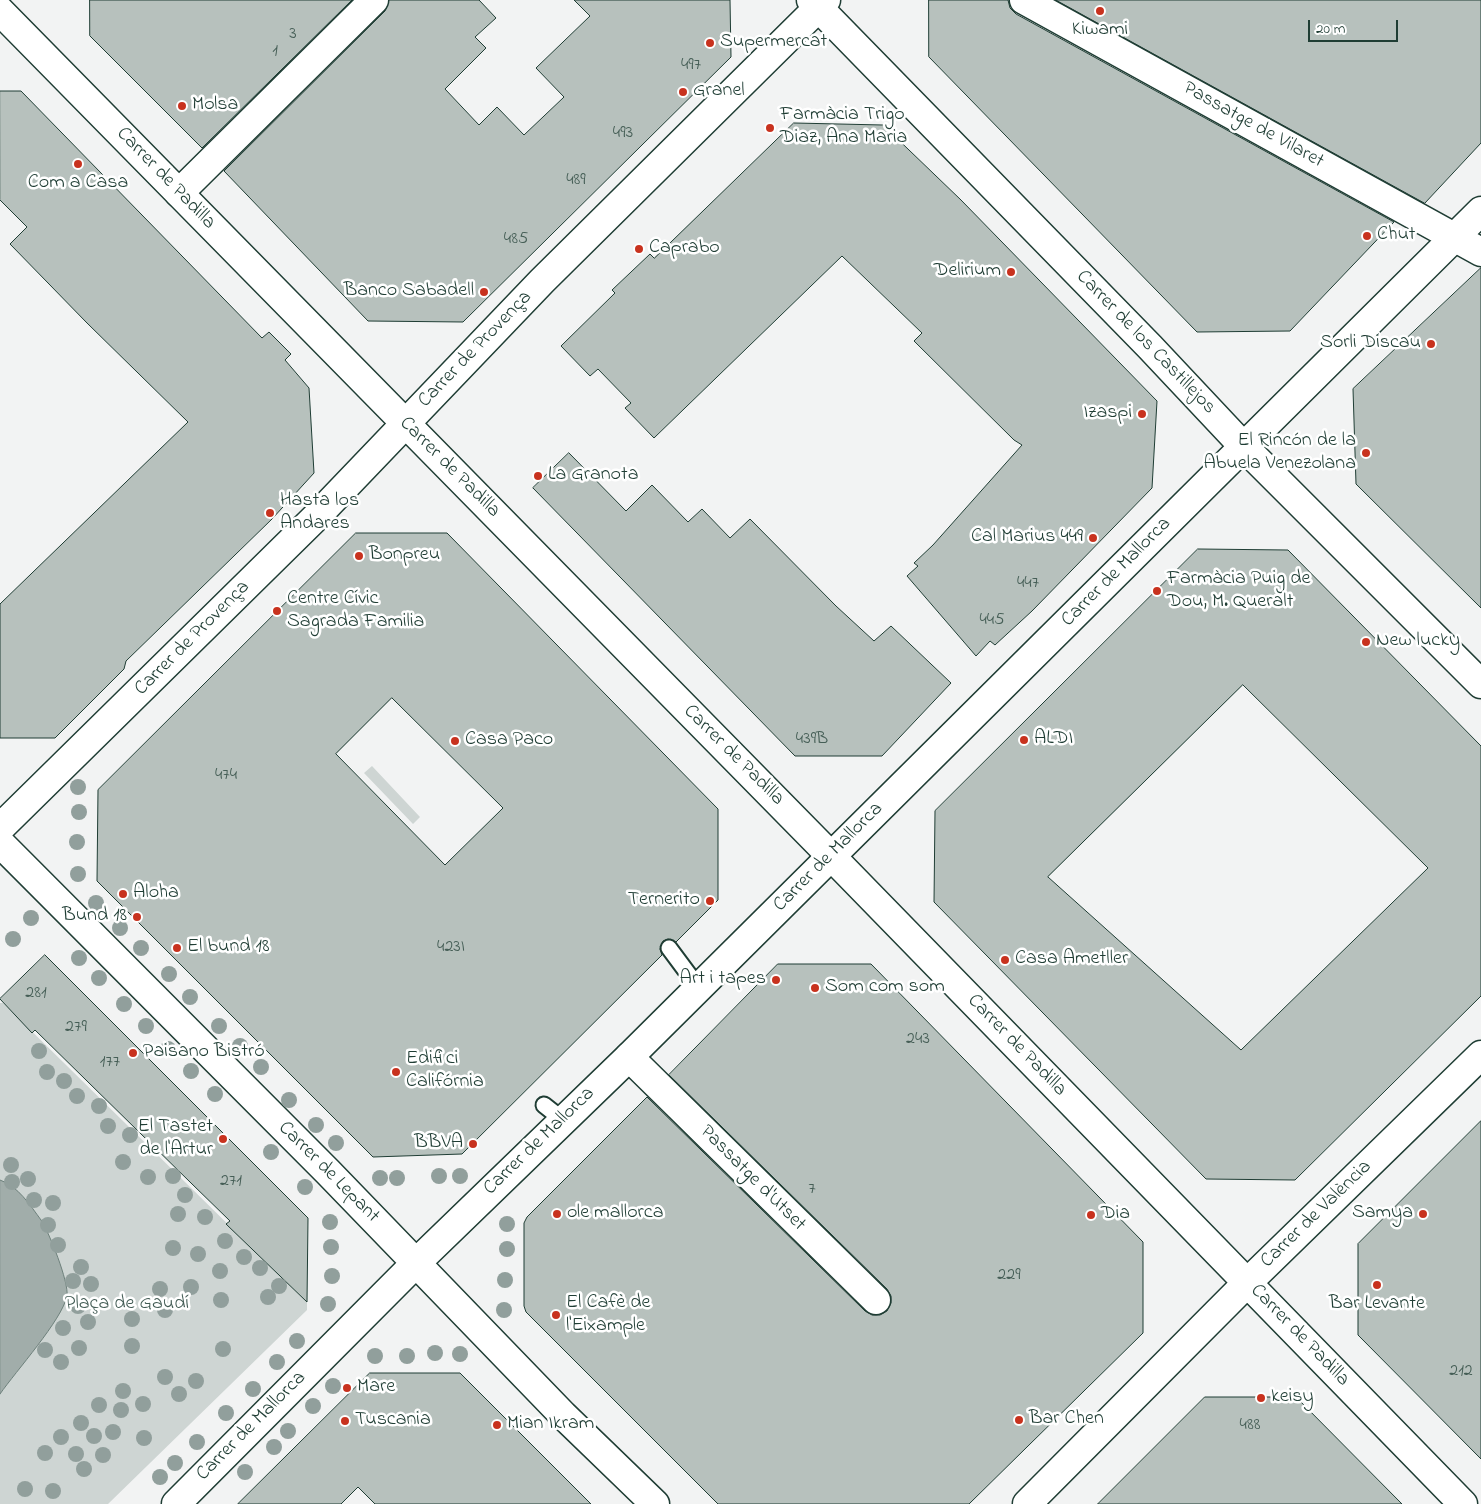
<!DOCTYPE html>
<html>
<head>
<meta charset="utf-8">
<style>
  body { margin:0 }
  #map { position:relative; width:1481px; height:1504px; overflow:hidden; background:#f2f3f3; font-family:"Indie Flower",sans-serif }
  canvas { display:block }
  .scale { position:absolute; left:1308px; top:20px; width:90px; height:22px; box-sizing:border-box; border:2px solid #1f3d34; border-top:0; padding-left:6px; font-size:15px; line-height:18px; white-space:nowrap; color:#1f3d34; -webkit-text-stroke:4px #fff; paint-order:stroke }
</style>
</head>
<body>
<div id="map">
<canvas width="1481" height="1504"></canvas>
<div class="scale">20 m</div>
</div>
<script>
const c = document.querySelector('canvas').getContext('2d');
c.lineJoin = 'round';
function fill(path, color) {
  c.fillStyle = color;
  c.fill(path, 'evenodd');
}
function trace(path, color, width, dash) {
  c.strokeStyle = color;
  c.lineWidth = width;
  c.lineCap = dash ? 'butt' : 'round';
  c.setLineDash(dash || []);
  c.stroke(path);
}
function write(font, color, halo, rows, align = 'center') {
  c.font = font + ' "Indie Flower",sans-serif';
  c.lineWidth = 5;
  c.setLineDash([]);
  c.textBaseline = 'middle';
  c.strokeStyle = halo;
  c.fillStyle = color;
  for (const [text, x, y, turn = 0] of rows) {
    c.save();
    c.translate(x, y);
    c.rotate((+turn || 0) * Math.PI / 180);
    c.textAlign = isNaN(turn) ? turn : align;
    if (halo) c.strokeText(text, 0, 0);
    c.fillText(text, 0, 0);
    c.restore();
  }
}
fill(new Path2D(`
  M372,766L420,817L413,824L364,773Z
  M0,1003H3L307,1302V1310L108,1504H0Z`), '#ced5d3');
const water = new Path2D(`
  M0,1180C18,1186 30,1205 41,1220C49,1232 69,1282 67,1296C62,1320 16,1371 0,1394Z`);
fill(water, '#a1adaa');
trace(water, '#6d807b', 1);
const building = new Path2D(`
  M90,0H352L202,148L90,36Z
  M389,0H479L496,18L475,37L486,48L445,89L479,125L497,107L524,135L564,97L536,68L590,16L574,0H730L731,57L463,322L368,321L224,171L385,11Z
  M929,0H1008L1010,8L1016,14L1394,222L1290,331L1197,332L929,57Z
  M1056,0H1481V143L1425,203Z
  M0,91H21L262,338L269,332L291,354L285,360L309,388L314,473L272,519L126,661L124,669L55,738H0V604L188,422L87,323L10,244L27,227L0,200Z
  M794,123L883,125L961,200L1157,401L1152,488L1032,611L995,645L990,641L976,656L907,576L918,566L914,563L933,545L1022,445L1014,440L914,341L922,333L842,256L654,438L625,408L631,403L598,369L590,376L561,346L615,293L612,290L650,254L654,258Z
  M1481,268V608L1356,484L1353,389Z
  M569,453L626,511L652,485L688,522L702,509L730,538L750,519L836,606L874,641L891,626L951,683L882,756H795L533,488Z
  M356,533H447L718,809V900L676,942L668,939L663,941L660,949L662,955L462,1154L373,1157L97,881L98,790ZM392,698L503,808L445,865L336,754Z
  M1198,549L1288,550L1481,746V996L1295,1180L1206,1179L934,902L935,811ZM1243,685L1428,868L1241,1050L1048,877Z
  M45,955L308,1218L307,1302L226,1224L230,1221L191,1183L35,1030L32,1033L0,999Z
  M778,964H871L1143,1242V1333L969,1504H718L526,1312L524,1306V1223L527,1217L647,1097L865,1311L872,1315H880L887,1311L891,1303V1296L887,1289L669,1075Z
  M1481,1121V1459L1358,1335V1244Z
  M370,1373H460L591,1504H375L358,1487L341,1504H238Z
  M1205,1397H1296L1402,1504H1098Z`);
fill(building, '#b7c1bd');
trace(building, '#1f3d34', 1);
const lane = new Path2D(`
  M669,948L698,987
  M544,1105L563,1120`);
const street = new Path2D(`
  M811,0L1150,347L1244,447L1481,684
  M1024,0L1481,252
  M179,193L374,0
  M0,828L316,517L542,281L826,0
  M629,1057L876,1300`);
const secondary = new Path2D(`
  M0,11L831,856L1463,1504
  M0,843L328,1172L563,1415L655,1504
  M176,1504L416,1263L629,1057L1481,211
  M1027,1504L1247,1283L1481,1055`);
trace(lane, '#1f3d34', 19);
trace(street, '#1f3d34', 31);
trace(secondary, '#1f3d34', 31);
trace(lane, '#fff', 15);
trace(street, '#fff', 28);
trace(secondary, '#fff', 28);
c.fillStyle = '#919f9c';
for (const [x, y] of [
  [78,787],
  [79,812],
  [77,842],
  [78,874],
  [96,903],
  [31,918],
  [120,928],
  [13,939],
  [141,948],
  [79,958],
  [169,974],
  [99,978],
  [190,997],
  [124,1004],
  [146,1026],
  [219,1026],
  [240,1046],
  [168,1049],
  [39,1051],
  [261,1067],
  [191,1071],
  [47,1072],
  [64,1081],
  [215,1094],
  [77,1096],
  [289,1100],
  [99,1106],
  [316,1125],
  [108,1126],
  [130,1135],
  [336,1143],
  [271,1152],
  [123,1162],
  [11,1165],
  [173,1176],
  [439,1176],
  [460,1176],
  [148,1177],
  [380,1178],
  [397,1178],
  [28,1179],
  [12,1182],
  [305,1187],
  [185,1195],
  [34,1200],
  [53,1203],
  [178,1214],
  [205,1217],
  [330,1222],
  [507,1224],
  [48,1225],
  [225,1241],
  [58,1245],
  [331,1247],
  [173,1248],
  [507,1249],
  [198,1254],
  [244,1257],
  [81,1267],
  [260,1268],
  [220,1271],
  [332,1276],
  [505,1280],
  [73,1281],
  [91,1284],
  [279,1286],
  [191,1287],
  [160,1289],
  [268,1297],
  [221,1300],
  [328,1304],
  [78,1306],
  [165,1310],
  [504,1310],
  [132,1319],
  [88,1322],
  [63,1328],
  [297,1341],
  [132,1346],
  [79,1348],
  [223,1349],
  [45,1350],
  [435,1353],
  [460,1354],
  [375,1356],
  [407,1356],
  [61,1362],
  [277,1362],
  [165,1377],
  [196,1381],
  [333,1386],
  [253,1389],
  [123,1391],
  [179,1394],
  [143,1404],
  [99,1405],
  [313,1406],
  [121,1410],
  [226,1413],
  [81,1423],
  [288,1431],
  [113,1432],
  [94,1436],
  [61,1437],
  [144,1438],
  [197,1442],
  [274,1447],
  [45,1453],
  [76,1454],
  [103,1455],
  [175,1463],
  [84,1469],
  [245,1472],
  [160,1477],
  [25,1489],
  [53,1491]
]) {
  c.beginPath();
  c.arc(x, y, 8, 0, 2 * Math.PI);
  c.fill();
}
for (const [x, y, r, color] of [
  [1100,11,5,"#c8321e"],
  [710,43,5,"#c8321e"],
  [683,92,5,"#c8321e"],
  [182,106,5,"#c8321e"],
  [770,128,5,"#c8321e"],
  [78,164,5,"#c8321e"],
  [1367,236,5,"#c8321e"],
  [639,249,5,"#c8321e"],
  [1011,272,5,"#c8321e"],
  [484,292,5,"#c8321e"],
  [1431,344,5,"#c8321e"],
  [1142,414,5,"#c8321e"],
  [1366,453,5,"#c8321e"],
  [538,476,5,"#c8321e"],
  [270,513,5,"#c8321e"],
  [1093,538,5,"#c8321e"],
  [359,556,5,"#c8321e"],
  [1157,591,5,"#c8321e"],
  [277,611,5,"#c8321e"],
  [1366,642,5,"#c8321e"],
  [1024,740,5,"#c8321e"],
  [455,741,5,"#c8321e"],
  [123,894,5,"#c8321e"],
  [710,901,5,"#c8321e"],
  [137,917,5,"#c8321e"],
  [177,948,5,"#c8321e"],
  [1005,960,5,"#c8321e"],
  [776,980,5,"#c8321e"],
  [815,988,5,"#c8321e"],
  [133,1053,5,"#c8321e"],
  [396,1072,5,"#c8321e"],
  [223,1139,5,"#c8321e"],
  [473,1144,5,"#c8321e"],
  [557,1214,5,"#c8321e"],
  [1423,1214,5,"#c8321e"],
  [1091,1215,5,"#c8321e"],
  [1377,1285,5,"#c8321e"],
  [556,1315,5,"#c8321e"],
  [347,1388,5,"#c8321e"],
  [1261,1398,5,"#c8321e"],
  [1019,1420,5,"#c8321e"],
  [345,1421,5,"#c8321e"],
  [497,1425,5,"#c8321e"]
]) {
  const dot = new Path2D();
  dot.arc(x, y, r, 0, 2 * Math.PI);
  c.fillStyle = color;
  c.fill(dot);
  trace(dot, '#fff', 2);
}
write('18px', '#455e56', null, [
  ["3",293,35],
  ["1",275,52],
  ["497",691,66],
  ["493",623,134],
  ["489",576,181],
  ["485",516,240],
  ["447",1028,584],
  ["445",992,621],
  ["439B",812,740],
  ["474",226,776],
  ["423I",451,948],
  ["281",36,994],
  ["279",76,1028],
  ["243",918,1040],
  ["177",110,1063],
  ["271",231,1182],
  ["7",812,1190],
  ["229",1009,1276],
  ["212",1461,1372],
  ["488",1250,1426]
]);
write('20px', '#1f3d34', '#fff', [
  ["Kiwami",1100,31,"center"],
  ["Supermercat",720,43],
  ["Granel",693,92],
  ["Molsa",192,106],
  ["Farmàcia Trigo",780,116],
  ["Diaz, Ana Maria",780,139],
  ["Com a Casa",78,184,"center"],
  ["Chut",1377,236],
  ["Caprabo",649,249],
  ["Delirium",1001,272,"right"],
  ["Banco Sabadell",474,292,"right"],
  ["Sorli Discau",1421,344,"right"],
  ["Izaspi",1132,414,"right"],
  ["El Rincón de la",1356,442,"right"],
  ["Abuela Venezolana",1356,465,"right"],
  ["La Granota",548,476],
  ["Hasta los",280,502],
  ["Andares",280,525],
  ["Cal Marius 449",1083,538,"right"],
  ["Bonpreu",369,556],
  ["Farmàcia Puig de",1167,580],
  ["Dou, M. Queralt",1167,603],
  ["Centre Cívic",287,600],
  ["Sagrada Familia",287,623],
  ["New lucky",1376,642],
  ["ALDI",1034,740],
  ["Casa Paco",465,741],
  ["Aloha",133,894],
  ["Ternerito",700,901,"right"],
  ["Bund 18",127,917,"right"],
  ["El bund 18",187,948],
  ["Casa Ametller",1015,960],
  ["Art i tapes",766,980,"right"],
  ["Som com som",825,988],
  ["Paisano Bistró",143,1053],
  ["Edifici",406,1060],
  ["Califórnia",406,1083],
  ["El Tastet",213,1128,"right"],
  ["de l'Artur",213,1151,"right"],
  ["BBVA",463,1144,"right"],
  ["ole mallorca",567,1214],
  ["Samya",1413,1214,"right"],
  ["Dia",1101,1215],
  ["El Cafè de",566,1304],
  ["l'Eixample",566,1327],
  ["Bar Levante",1377,1305,"center"],
  ["Mare",357,1388],
  ["keisy",1271,1398],
  ["Bar Chen",1029,1420],
  ["Tuscania",355,1421],
  ["Mian Ikram",507,1425]
], 'left');
write('20px', '#1f3d34', '#fff', [
  ["Passatge de Vilaret",1253,126,29],
  ["Carrer de Padilla",165,179,46],
  ["Carrer de los Castillejos",1145,343,46],
  ["Carrer de Provença",476,350,-46],
  ["Carrer de Padilla",449,468,45],
  ["Carrer de Mallorca",1117,573,-45],
  ["Carrer de Provença",193,639,-45],
  ["Carrer de Padilla",733,756,45],
  ["Carrer de Mallorca",829,858,-45],
  ["Carrer de Padilla",1016,1046,46],
  ["Carrer de Mallorca",540,1142,-44],
  ["Carrer de Lepant",328,1173,45],
  ["Passatge d'Utset",752,1179,45],
  ["Carrer de València",1317,1215,-44],
  ["Carrer de Padilla",1299,1336,46],
  ["Carrer de Mallorca",252,1427,-45]
]);
write('20px', '#425b54', '#fff', [
  ["Plaça de Gaudí",127,1305]
]);
</script>
</body>
</html>
